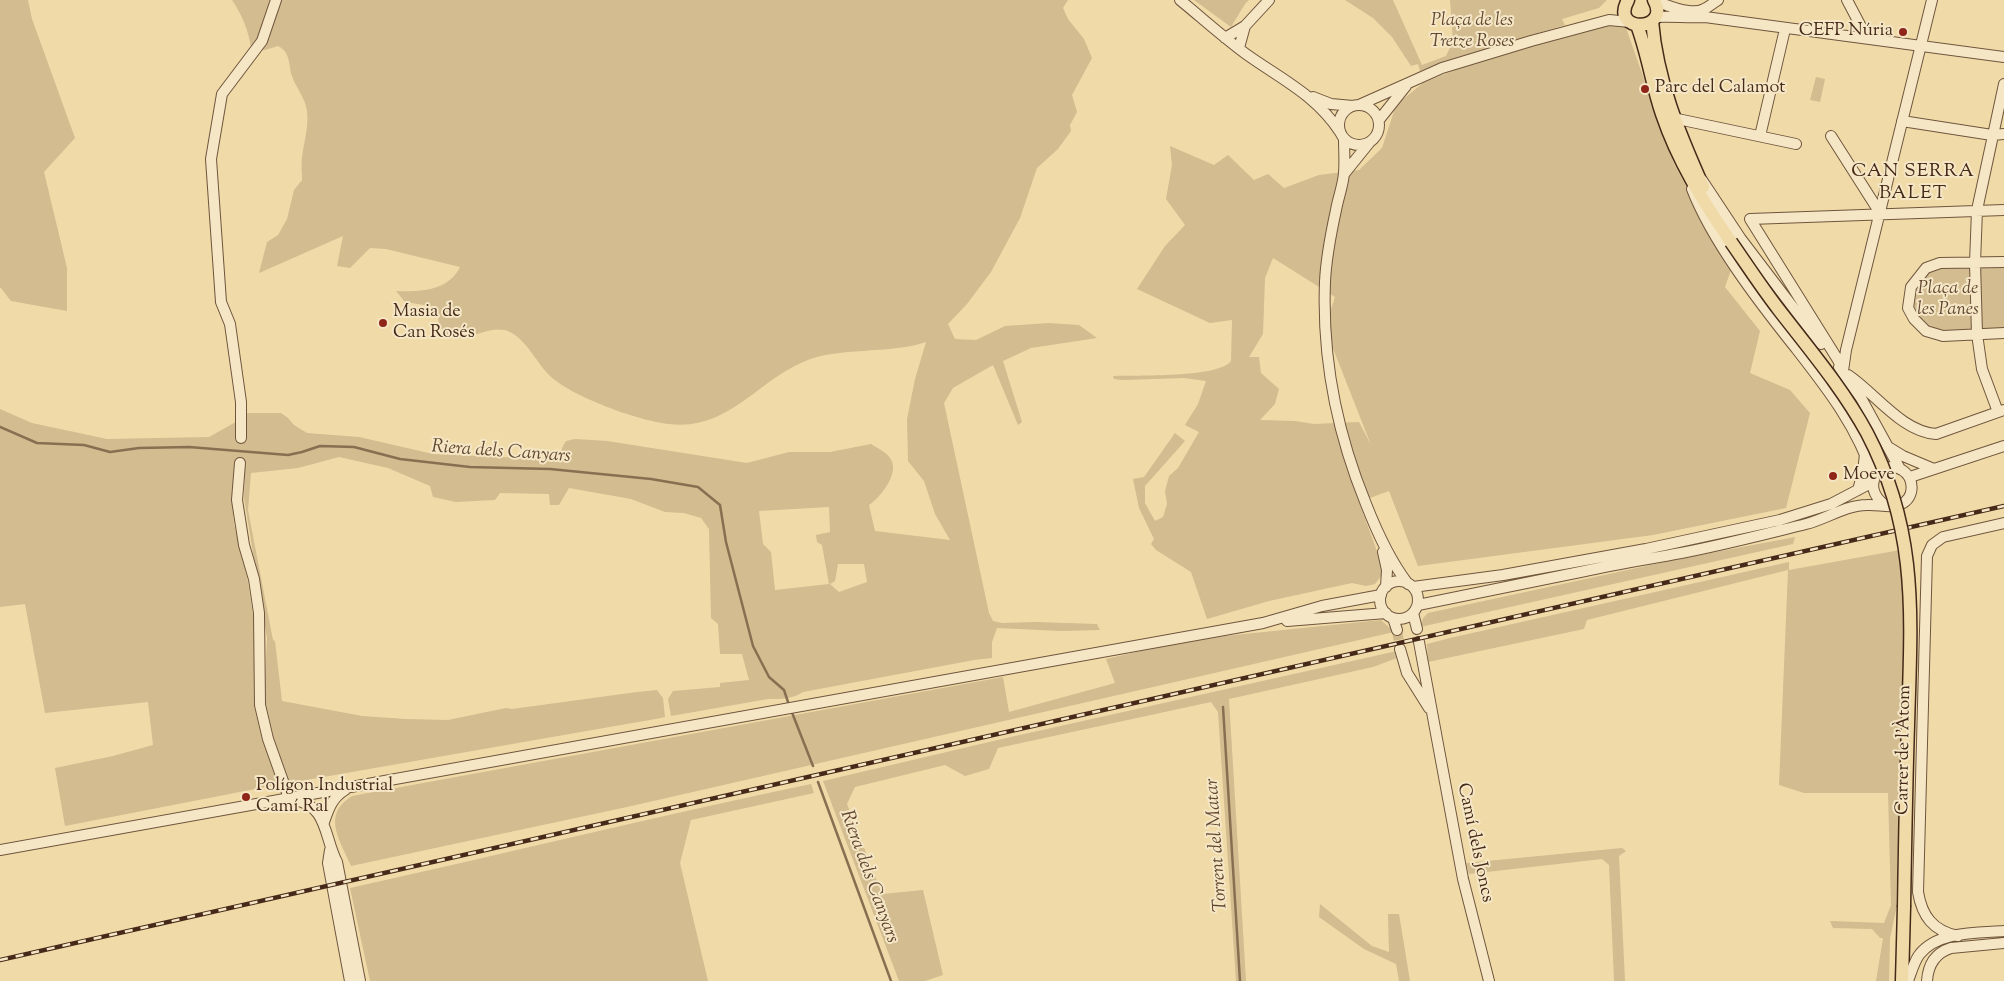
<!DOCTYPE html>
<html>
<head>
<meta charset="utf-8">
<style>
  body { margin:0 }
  canvas { display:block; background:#efdaa8 }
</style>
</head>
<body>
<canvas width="2004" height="981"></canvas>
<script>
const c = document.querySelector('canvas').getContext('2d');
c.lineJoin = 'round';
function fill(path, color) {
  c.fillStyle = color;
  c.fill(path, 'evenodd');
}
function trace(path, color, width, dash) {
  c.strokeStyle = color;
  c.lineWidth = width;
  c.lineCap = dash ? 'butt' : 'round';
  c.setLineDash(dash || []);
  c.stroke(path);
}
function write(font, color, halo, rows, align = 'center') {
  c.font = font + ' "Sorts Mill Goudy",serif';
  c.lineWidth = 4;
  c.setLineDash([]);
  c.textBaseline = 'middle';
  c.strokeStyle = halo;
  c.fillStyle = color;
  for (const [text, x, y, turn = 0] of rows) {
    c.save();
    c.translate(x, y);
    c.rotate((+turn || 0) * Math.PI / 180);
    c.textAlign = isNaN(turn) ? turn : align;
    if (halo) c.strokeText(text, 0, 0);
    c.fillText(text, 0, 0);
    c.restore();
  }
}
fill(new Path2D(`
  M0,0H28L32,19L75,138L44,172L67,268V311L11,301L0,287Z
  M232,0H1068L1063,8L1068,19L1084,39L1092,58L1072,95L1077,112L1070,125L1071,131L1058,149L1037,168L1020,218L991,272L967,304L948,324L955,339L976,340L1005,326L1049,323L1079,325L1097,338L1031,348L1003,361L1022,422L1018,425L993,365L953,388L944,403L989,613L993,621L1002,623L1035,622L1097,624L1100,630L1061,631L997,628L992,642V658L974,660L803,692C793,699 780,699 768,699L671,716L668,699L673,691L720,687V683L749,680L742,654H720L718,624L711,618L709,529L701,518L684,513L665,512L631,499L569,488L559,505H550L549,494L500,493L495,500L456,502L433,497L430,486L388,468L339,457L298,468L251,473L248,510L273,640L275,641L282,701L362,716L406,719L448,720L506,708L512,709L637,692L657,690L663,698L665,717L661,718L289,783L269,732L264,700L267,638L244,498L245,462L236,461L232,503L234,524L248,582L256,634L254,702L260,726L281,784L65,826L55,768L113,756L153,745L148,702L45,713L25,604L0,607V409L32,423L107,439L209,437L234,423L246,413H281L288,418L294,425L307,433L359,437L433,454L545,459C563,459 558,453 566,441L575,439L607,441L747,463L789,452H830L871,444C877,448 886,452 890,458C901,472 880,498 869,505L875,531L950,540L935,514L924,481L908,461L907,419L915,379L926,342C887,355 839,346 803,362C755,383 727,431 669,424C639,421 569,396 548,374C535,360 527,341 510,332C494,324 474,338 458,338C455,338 450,337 447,336L439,325L437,307L405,302L396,291C421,292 448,291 460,267L386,249L370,248L350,268L337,266L343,236L259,273L267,242L278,235L287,219L294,190L302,180C302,173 301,165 302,157C304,142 309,126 307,111C305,97 296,88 292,76C288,63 291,53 278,46L265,50L251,47C248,29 242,15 232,0ZM829,507L830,532L816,535L817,542L822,545L829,584L775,590L771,552L763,544L759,511ZM838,564H864L867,582L839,592L830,584L835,581Z
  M1194,0H1249L1245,4L1231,27Z
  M1345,0H1393L1422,65L1446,56L1453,41L1450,0H1607L1599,8L1562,19L1565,25L1450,60L1420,71L1418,64L1411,66L1392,37L1373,18Z
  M1618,25L1626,28L1674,164L1702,216L1732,267L1725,287L1760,331L1750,373L1790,390L1810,413L1786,508L1653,535L1418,566L1389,491L1359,502L1382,565L1381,576L1375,584L1366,586L1352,583L1269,601L1207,619L1191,572L1156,550L1151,544L1154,539L1139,508L1133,479L1144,477L1175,433L1185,441L1145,486V503L1155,521L1163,517L1167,504L1165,491L1169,476L1178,468L1199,432L1185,425L1198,404L1206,381L1184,378L1122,380L1114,379L1113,376C1136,375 1219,378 1231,361L1232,320L1210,323L1137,289L1165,246L1185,225L1166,199L1172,165L1170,146L1214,165L1228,155L1254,180L1268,174L1284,188L1319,175L1359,170L1382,148L1396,105L1423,83L1485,58L1605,26ZM1273,258L1335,297L1325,328L1371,445L1359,422L1314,424L1295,421L1260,420L1275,404L1279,389L1261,373L1259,357H1249L1263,334L1265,278Z
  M1816,77L1825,79L1820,102L1810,100Z
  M2004,266V328C1974,330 1906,344 1914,294C1916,282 1923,274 1935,270C1944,266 1957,269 1966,268C1978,268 1991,267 2004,266Z
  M1795,537L1793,544L1420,627L1423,618L1428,613L1674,560Z
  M1900,550L1905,624L1896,910L1890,938L1889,981H1876L1883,938H1880L1872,929L1833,928L1830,921L1884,923L1891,905L1888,793H1804L1779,785L1788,570L1587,620L1584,629L1428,662L1427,644L1450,638L1789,562V570Z
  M1381,620L1394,632L627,807L351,866C340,840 321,815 352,796L1003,677L1009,712L1115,683L1106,659L1154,648L1215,637Z
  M1397,651V658L1373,667L1229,699L1246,981H1236L1218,712L1211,702L998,748L989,769L965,776L945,765L855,787L847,804L882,894L923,890L943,975L925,981H899L823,781L1002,739Z
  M811,784L814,793L691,820L680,863L708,981H370L350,888C504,854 657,816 811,784Z
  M1622,848L1626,851L1619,856L1625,981H1614L1609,865L1602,859L1469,874L1466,863Z
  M1320,904L1372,946L1389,952L1388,914H1399L1410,981H1399L1396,964L1364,949L1319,917Z`), '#d2bc90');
trace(new Path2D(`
  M0,427L37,443L84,445L110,452L139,448L189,447L288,455L302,452L320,446L354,447L400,459L470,467L550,469L651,479L698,487L720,505L726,542L753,646L769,677L784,690L789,705
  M1223,707L1240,981
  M791,710L813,766
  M818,782L891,981`), '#896f51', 2.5);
trace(new Path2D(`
  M1397,630L1400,649`), '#cdb78b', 10, [10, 5]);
const minor = new Path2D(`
  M1180,0C1202,18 1223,37 1246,54C1281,79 1316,95 1340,132
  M1654,0C1665,5 1692,16 1704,9C1709,7 1713,3 1718,0
  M1847,0L1867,38
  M1655,17C1672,16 1688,18 1705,17L2004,57
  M1225,38L1245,26L1269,0
  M1239,48L1245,26
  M1313,97L1331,104L1353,106
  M1339 125a20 20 0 1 1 40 0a20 20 0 1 1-40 0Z
  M1359,105L1442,68L1531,41L1609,20L1630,22
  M1673,118L1796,144
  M1379,120L1406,86
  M1902,121L1992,135L2004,134
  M1760,136L1785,29
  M1831,136L1880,213
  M1344,139C1344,150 1345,162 1344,173C1343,186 1338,198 1336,210C1331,233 1326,258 1325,282C1322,358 1337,433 1366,504C1377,532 1389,559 1408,584
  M1344,174L1369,143
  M1702,180L1741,239L1821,344
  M1692,189C1712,241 1759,302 1794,346C1826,387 1858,427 1874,479
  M2004,262L1940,263L1926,268L1911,287L1908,308L1914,319L1926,331L1943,336L2004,333
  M1839,367L1861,398L1900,469
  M1843,371L1846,350L1932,0
  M1843,372L1838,360L1750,219L2004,210
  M1848,375C1875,393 1902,432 1936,434L2004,410
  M1998,412L1982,369L1977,334L1975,263L1977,210L2004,84
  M241,438V402L230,324L221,302L211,159L222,94L262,41L276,0
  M1890,448L1903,456L1934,469
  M240,463L237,500L244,545L254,579L259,613L260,705L268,739L289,798
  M1910,477L2004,446
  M1858,490L1863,472L1865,454
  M1383,552L1387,570L1386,587
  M1380 600a19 19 0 1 1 38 0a19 19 0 1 1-38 0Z
  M1413,587L1503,575L1646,549L1780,520L1831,504L1873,482
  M1418,605C1474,594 1529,582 1585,571C1617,564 1649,559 1681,553C1723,545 1765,534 1806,524C1826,519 1846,505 1867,505C1878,504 1891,509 1901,504C1915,498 1915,478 1902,470C1881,458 1859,486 1885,505
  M1413,613L1417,629
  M1393,618L1397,630
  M1287,621L1386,613
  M1419,642L1463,879L1489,981
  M1400,649L1407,673L1429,708
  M293,800C328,804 324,838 337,862L360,981
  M324,822C329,808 332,798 345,790
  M0,850L1263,623L1322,606L1381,595
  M330,850L328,863L350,981
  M1958,936C1933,931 1922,916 1918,892L1927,556L1932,545L1943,537L2004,523
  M1908,981C1911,973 1914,962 1919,955C1937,931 1977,933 2004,931
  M1927,981C1928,965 1935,953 1951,948L2004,943`);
const major = new Path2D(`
  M1628,0C1609,34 1672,32 1654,0
  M1652,21C1657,81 1679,133 1703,187
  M1637,25C1648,54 1652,85 1662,114C1678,161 1703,202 1731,242
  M1902,981L1904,907`);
trace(minor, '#70553d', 12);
trace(major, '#462919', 15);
trace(minor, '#f5e7c6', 10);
trace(major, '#efdaa8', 12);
const rail = new Path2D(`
  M0,960L2004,506`);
trace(rail, '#462919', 4.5);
trace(rail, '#f5e7c6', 2.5, [8]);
const majorBridge = new Path2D(`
  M1731,242C1747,265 1762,288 1779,310C1810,350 1843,389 1867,433C1919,532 1911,618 1908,725C1906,786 1905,846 1904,907`);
trace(majorBridge, '#462919', 15, []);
trace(majorBridge, '#efdaa8', 12);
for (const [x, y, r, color] of [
  [1903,32,5,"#8f2418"],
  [1645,89,5,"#8f2418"],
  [383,323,5,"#8f2418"],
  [1833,476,5,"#8f2418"],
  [246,797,5,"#8f2418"]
]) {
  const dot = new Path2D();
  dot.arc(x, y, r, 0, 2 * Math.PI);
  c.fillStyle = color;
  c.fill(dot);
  trace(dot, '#f5e7c6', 2);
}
write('italic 18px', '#624631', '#f5e7c6', [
  ["Plaça de les",1472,22],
  ["Tretze Roses",1472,43],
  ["Plaça de",1948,290],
  ["les Panes",1948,311]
]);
write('18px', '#462919', '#f5e7c6', [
  ["CEFP Núria",1893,32,"right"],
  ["Parc del Calamot",1655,89],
  ["Masia de",393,313],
  ["Can Rosés",393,334],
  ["Moeve",1843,476],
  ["Polígon Industrial",256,787],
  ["Camí Ral",256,808]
], 'left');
write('18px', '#462919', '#f5e7c6', [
  ["Carrer de l'Àtom",1905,750,-89],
  ["Camí dels Joncs",1474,843,78]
]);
c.letterSpacing = '1px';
write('19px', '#462919', '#f5e7c6', [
  ["CAN SERRA",1913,173],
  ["BALET",1913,195]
]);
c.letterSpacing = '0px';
write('italic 19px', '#624630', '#f5e7c6', [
  ["Riera dels Canyars",501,453,4],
  ["Torrent del Matar",1218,845,-94],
  ["Riera dels Canyars",868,877,70]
]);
</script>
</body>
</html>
